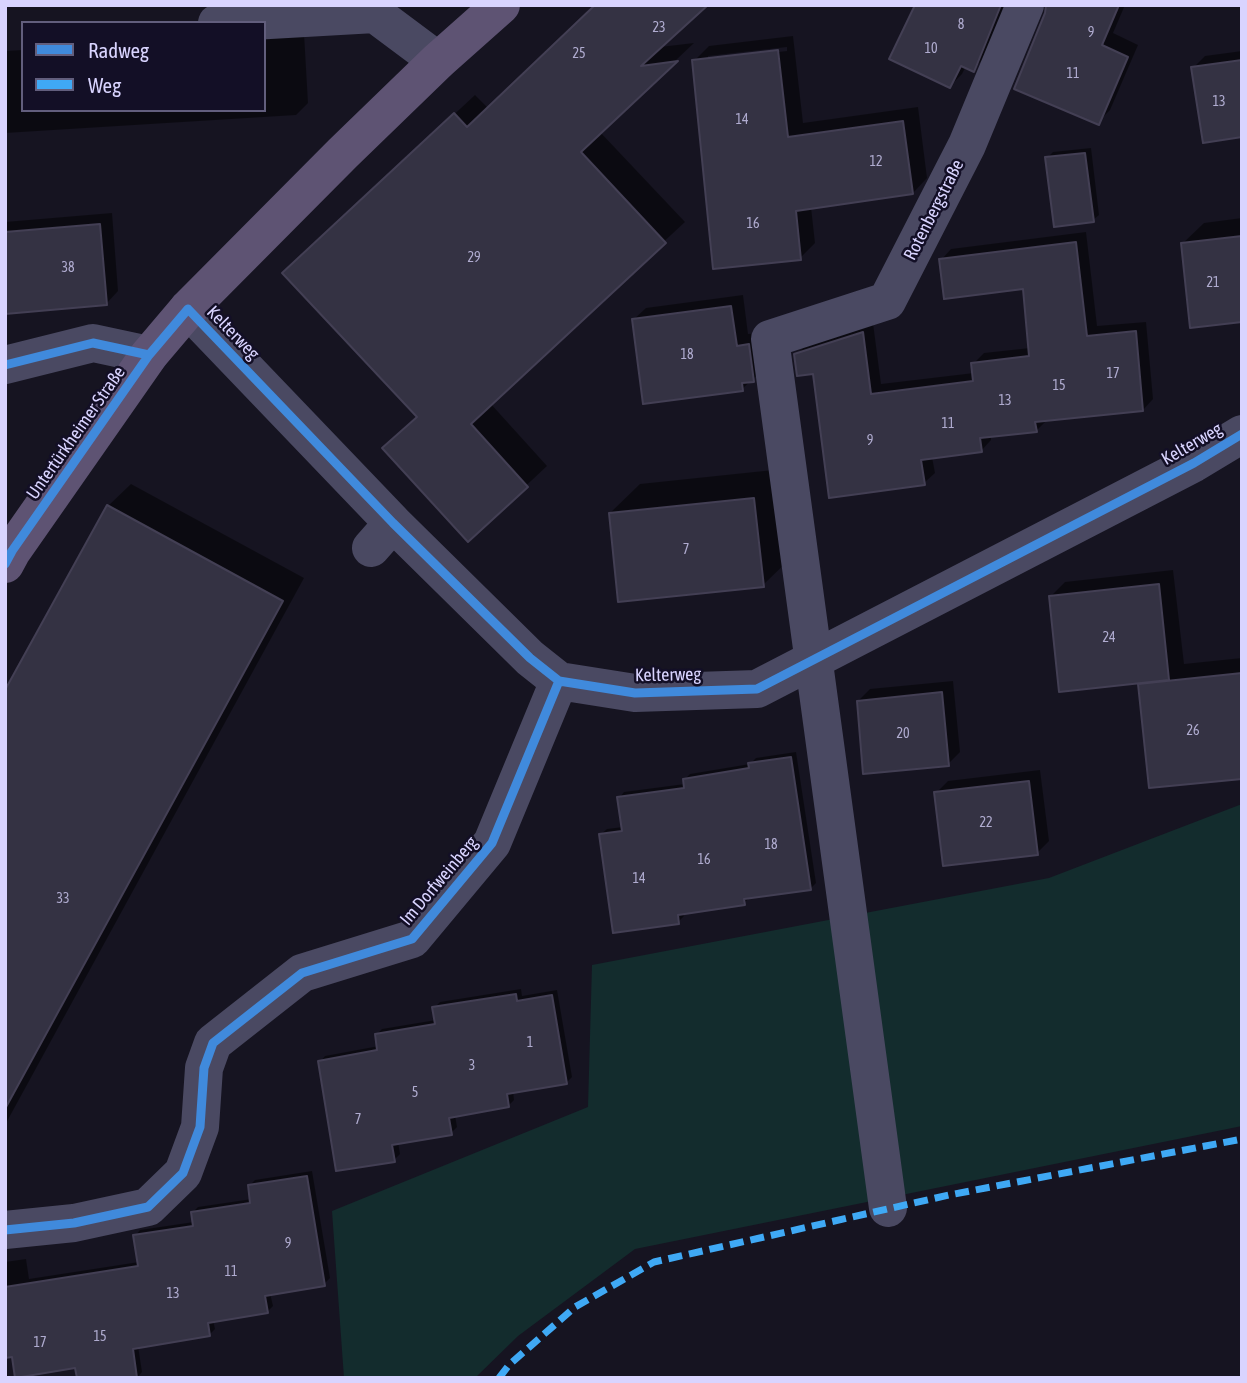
<!DOCTYPE html>
<html>
<head>
<meta charset="utf-8">
<style>
  body { margin:0 }
  #map { position:relative; width:1247px; height:1383px; overflow:hidden; background:#161421; font-family:"Asap Condensed",sans-serif }
  canvas { display:block }
  .frame { position:absolute; inset:0; border:7px solid #d9d4ff; pointer-events:none }
  .legend { position:absolute; left:21px; top:21px; width:245px; height:91px; box-sizing:border-box; background:#130f26; border:2px solid #625e7d; margin:0; padding:9px 12px; list-style:none; font-size:21px; color:#d9d4ff }
  .legend li { display:flex; align-items:center; gap:14px; height:35px }
  .legend b { width:35px; border:2px solid #625e7d }
</style>
</head>
<body>
<div id="map">
<canvas width="1247" height="1383"></canvas>
<div class="frame"></div>
<ul class="legend">
<li><b style="height:9px;background:#408adc"></b>Radweg</li>
<li><b style="height:9px;background:#3fa9f5"></b>Weg</li>
</ul>
</div>
<script>
const c = document.querySelector('canvas').getContext('2d');
c.lineJoin = 'round';
function fill(path, color) {
  c.fillStyle = color;
  c.fill(path, 'evenodd');
}
function trace(path, color, width, dash) {
  c.strokeStyle = color;
  c.lineWidth = width;
  c.lineCap = dash ? 'butt' : 'round';
  c.setLineDash(dash || []);
  c.stroke(path);
}
function write(font, color, halo, rows, align = 'center') {
  c.font = font + ' "Asap Condensed",sans-serif';
  c.lineWidth = 5;
  c.setLineDash([]);
  c.textBaseline = 'middle';
  c.strokeStyle = halo;
  c.fillStyle = color;
  for (const [text, x, y, turn = 0] of rows) {
    c.save();
    c.translate(x, y);
    c.rotate((+turn || 0) * Math.PI / 180);
    c.textAlign = isNaN(turn) ? turn : align;
    if (halo) c.strokeText(text, 0, 0);
    c.fillText(text, 0, 0);
    c.restore();
  }
}
fill(new Path2D(`
  M1242,804V1126L635,1249L518,1336L475,1378H344L332,1211L588,1107L592,965L1049,878Z`), '#132c2d');
fill(new Path2D(`
  M917,5H1007L985,57L973,69L966,66L962,74L950,86Z
  M1048,5H1125L1113,33L1138,45L1110,110L1098,122Z
  M304,33L308,103L296,115L5,133V51L23,50V110H264V35Z
  M793,36L803,123L918,107L927,178L913,193L811,207L815,243L800,258L694,61L709,46ZM787,47V51L708,60V56Z
  M694,43L600,132L685,222L490,403L547,466L468,540L385,448L418,416L305,253L475,95L488,108L660,47Z
  M1242,51V136L1193,68L1205,56Z
  M1091,148L1099,215L1093,220L1047,158L1053,152Z
  M112,213L118,291L106,304L5,312V222Z
  M1242,218V320L1182,244L1204,223Z
  M1086,232L1097,326L1146,322L1153,399L1143,410L1047,420L1036,431L991,435V440L981,451L932,457L935,473L924,483L796,355L807,344L873,323L881,384L974,373L973,364L984,353L1030,348L1024,287L941,260L951,249Z
  M743,295L748,334L760,333L765,368L742,389L633,320L646,308Z
  M783,469L793,556L763,585L610,513L640,484Z
  M131,484L304,578L5,1125V694L108,506Z
  M1173,570L1184,664L1242,658V777L1140,684L1143,681L1050,597L1065,582Z
  M953,681L960,752L948,764L858,701L870,689Z
  M796,752L816,883L810,889L749,898L744,903L683,912L684,916L678,922L601,834L607,829L623,827L619,798L624,792L685,784V779L690,774L750,764L756,758Z
  M1040,770L1049,841L1037,853L936,793L948,781Z
  M521,989L522,996L557,990L572,1077L566,1083L513,1091L514,1100L508,1106L455,1115L457,1127L451,1133L398,1142L400,1154L394,1160L320,1062L325,1056L379,1046L377,1034L382,1029L436,1020L434,1008L440,1002Z
  M312,1171L330,1278L324,1284L270,1293L273,1306L267,1312L213,1320L215,1329L209,1335L138,1346L142,1372L137,1378L13,1355L5,1356V1262L26,1259L29,1279L139,1262L135,1236L140,1230L194,1222L192,1213L198,1207L252,1199L249,1186L255,1180Z`), '#0007');
const building = new Path2D(`
  M595,5H708L641,66L678,61L581,152L666,243L471,424L528,487L468,542L382,448L417,417L282,273L454,113L467,127Z
  M915,5H1001L974,72L961,66L950,88L889,59Z
  M1046,5H1119L1102,45L1128,57L1099,125L1014,89L1045,13Z
  M778,50L788,137L903,121L913,194L796,211L801,260L713,269L692,60Z
  M1242,60V137L1203,143L1191,67Z
  M1085,153L1094,222L1054,227L1045,157Z
  M100,224L107,305L5,314V232Z
  M1242,236V322L1190,328L1181,243Z
  M1076,242L1087,336L1136,331L1143,411L1035,422L1037,432L980,438L982,452L921,460L925,485L829,498L813,374L797,376L794,354L863,332L871,394L973,381L971,363L1029,356L1023,289L944,299L939,259Z
  M731,306L737,346L749,344L754,382L742,383L743,391L643,404L632,319Z
  M754,498L764,587L618,602L609,513Z
  M107,505L283,601L5,1109V690Z
  M1159,584L1169,680L1059,692L1049,596Z
  M1242,673V779L1149,788L1138,684Z
  M942,692L949,766L863,774L857,701Z
  M791,757L811,890L744,899L745,905L678,915L679,924L613,933L599,834L622,831L617,797L684,788L683,779L749,768L748,763Z
  M1029,781L1038,855L943,866L934,792Z
  M516,994L517,1001L552,995L567,1084L507,1094L509,1107L449,1118L452,1135L392,1145L395,1162L336,1171L318,1061L377,1050L375,1034L435,1024L432,1007Z
  M307,1176L325,1286L265,1296L268,1313L208,1323L210,1336L133,1349L137,1378H77L75,1368L15,1378L12,1357L5,1358V1287L138,1266L133,1235L193,1226L191,1212L250,1203L248,1185Z`);
fill(building, '#343243');
trace(building, '#433f54', 2);
trace(new Path2D(`
  M217,23L375,14L438,61
  M188,309L393,523L530,658L559,681L635,693L757,689L1194,463L1242,434
  M5,365L93,343L149,355
  M371,548L393,523
  M888,1208L770,339L887,301L967,145L1025,5
  M5,1230L74,1223L148,1207L183,1173L200,1127L204,1068L213,1043L302,973L412,939L492,843L559,681`), '#4a4962', 38);
trace(new Path2D(`
  M5,564L12,551L149,355L188,309L343,153L438,61L501,5`), '#5e5373', 38);
trace(new Path2D(`
  M499,1378L509,1365L575,1307L654,1262L949,1195L1242,1139`), '#3fa9f5', 7, [14, 7]);
trace(new Path2D(`
  M5,365L93,343L149,355
  M5,564L12,551L149,355L188,309L393,523L530,658L559,681L635,693L757,689L1194,463L1242,434
  M5,1230L74,1223L148,1207L183,1173L200,1127L204,1068L213,1043L302,973L412,939L492,843L559,681`), '#408adc', 9);
write('14px', '#b0acd0', null, [
  ["8",961,25],
  ["23",659,28],
  ["9",1091,33],
  ["10",931,49],
  ["25",579,54],
  ["11",1073,74],
  ["13",1219,102],
  ["14",742,120],
  ["12",876,162],
  ["16",753,224],
  ["29",474,258],
  ["38",68,268],
  ["21",1213,283],
  ["18",687,355],
  ["17",1113,374],
  ["15",1059,386],
  ["13",1005,401],
  ["11",948,424],
  ["9",870,441],
  ["7",686,550],
  ["24",1109,638],
  ["26",1193,731],
  ["20",903,734],
  ["22",986,823],
  ["18",771,845],
  ["16",704,860],
  ["14",639,879],
  ["33",63,899],
  ["1",530,1043],
  ["3",472,1066],
  ["5",415,1093],
  ["7",358,1120],
  ["9",288,1244],
  ["11",231,1272],
  ["13",173,1294],
  ["15",100,1337],
  ["17",40,1343]
]);
write('18px', '#d9d4ff', '#130f26', [
  ["Rotenbergstraße",934,210,-63],
  ["Kelterweg",233,333,46],
  ["Untertürkheimer Straße",76,433,-55],
  ["Kelterweg",1192,444,-30],
  ["Kelterweg",668,675,-1],
  ["Im Dorfweinberg",439,881,-50]
]);
</script>
</body>
</html>
